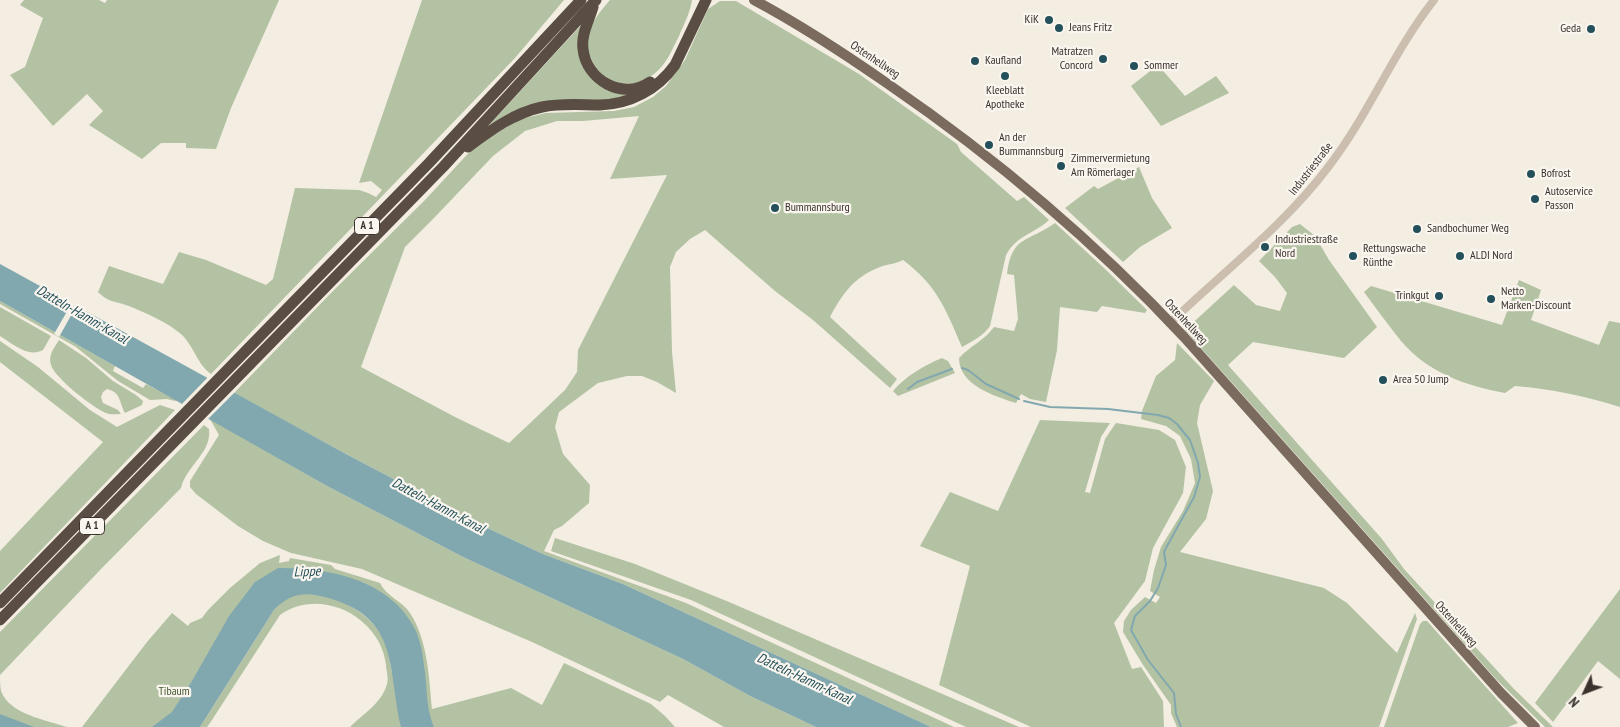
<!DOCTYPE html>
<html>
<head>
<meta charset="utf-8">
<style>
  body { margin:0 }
  #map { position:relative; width:1620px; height:727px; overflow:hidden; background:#f3ede2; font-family:"PT Sans Narrow",sans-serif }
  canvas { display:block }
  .north { position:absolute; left:1560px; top:667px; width:50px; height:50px; -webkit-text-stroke:4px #faf6ef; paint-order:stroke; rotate:227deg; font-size:14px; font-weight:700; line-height:20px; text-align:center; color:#3a322c }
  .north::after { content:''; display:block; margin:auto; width:18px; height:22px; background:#3a322c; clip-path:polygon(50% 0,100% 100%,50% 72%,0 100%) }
</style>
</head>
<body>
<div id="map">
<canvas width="1620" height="727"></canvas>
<div class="north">N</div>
</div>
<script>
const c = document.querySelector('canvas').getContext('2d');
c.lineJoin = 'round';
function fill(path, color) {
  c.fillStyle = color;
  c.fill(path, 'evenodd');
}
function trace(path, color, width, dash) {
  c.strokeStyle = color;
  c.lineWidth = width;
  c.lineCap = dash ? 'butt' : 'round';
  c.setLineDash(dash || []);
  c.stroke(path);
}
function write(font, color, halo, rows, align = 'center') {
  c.font = font + ' "PT Sans Narrow",sans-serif';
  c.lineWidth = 4.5;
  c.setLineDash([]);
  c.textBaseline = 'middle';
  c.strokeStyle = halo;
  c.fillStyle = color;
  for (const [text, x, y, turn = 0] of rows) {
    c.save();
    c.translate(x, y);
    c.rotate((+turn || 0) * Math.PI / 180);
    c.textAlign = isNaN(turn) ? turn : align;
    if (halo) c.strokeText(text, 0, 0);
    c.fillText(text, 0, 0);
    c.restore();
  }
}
fill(new Path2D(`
  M24,0H99L105,3L107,0H279L231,108L216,149L186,148V143H161L142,159L89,125L103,111L87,94L53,126L10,75L25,67L43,18L20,5Z
  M422,0H564L515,58L211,374C197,364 194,346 181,334C167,322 146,313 129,306C116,301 109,303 98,292L109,266L163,284L179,252L206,260L266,285L273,279L295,188L359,190L368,193L376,197L382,190L371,181L359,183Z
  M610,0H692C690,13 684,24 679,36C672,50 666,65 654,74C631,92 601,84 591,58C588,52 586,46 587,39C590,24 600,11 610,0Z
  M720,1H736L859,74L957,144L961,152L1017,201L1024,197L1049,220C1034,234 1017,235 1006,255L990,326C983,336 973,341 962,347C946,310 937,285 903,260C896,264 887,264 880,267C854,277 843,293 830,317L897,379L890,388L813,320L775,291L705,230L690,239L676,252L670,267L672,352L676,393L657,382L642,376H627L598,383L559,412L555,427L563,454L590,485L589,503L562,526L554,530L544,551L686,603L954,727H931L623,584L543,554L483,526L346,454L234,393L332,292L425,200L476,145L521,119L546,113L614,111L634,107L653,97L666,86L685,60L708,9ZM639,116L610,179L667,175L578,350L577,372L565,390L509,443L455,417L361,367L405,247L434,218L493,156L525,131L557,121H583Z
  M584,22L592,76L642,89L612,101H564L481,134Z
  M1158,65L1185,96L1216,76L1229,93L1161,126L1131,86Z
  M1139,167L1152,198L1172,228L1140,247L1123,262L1065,208L1094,186L1098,189Z
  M1055,223L1104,268L1147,310L1145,313L1102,306L1097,312L1060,307L1057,350L1046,402L1030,399L1021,394L1016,403C994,396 959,385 959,358C970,346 985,340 994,327L1014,331L1018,319L1014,275L1007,274C1012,235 1027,243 1055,223Z
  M1300,224L1315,236L1329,260L1377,327L1344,358L1253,342L1228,365L1382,539L1404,569L1514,689L1553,727H1545L1496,679L1185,330L1234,285L1256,305L1280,311L1287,293L1275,277L1259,261L1292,227Z
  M1519,280L1541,290L1531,320L1599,345L1609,321L1620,323V407C1585,396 1551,389 1515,386L1505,393C1466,386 1427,372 1401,341C1388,325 1376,308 1364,292L1371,286L1502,325Z
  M0,301L115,366L113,371L143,388L146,384L176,400L175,401L167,399L150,400L118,381L76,347L0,304Z
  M0,307L51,336L43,350C28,358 13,344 0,336Z
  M59,340L86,358L113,381L136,395L143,401L142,405L125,413C119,402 121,392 107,389L103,392L101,397L103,403L118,410L121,414C116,414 110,415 106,413C93,408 54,377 51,365C48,355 54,348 59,340Z
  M0,341L38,367L90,410L117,427L160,405L175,410L0,593V551L103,442L0,362Z
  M1177,343L1214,381L1200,405L1197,423L1213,491L1206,519L1180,552L1324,588L1347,603L1397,653L1415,613L1417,619L1379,727H1177L1171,713V705L1143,665L1123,632L1124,621L1131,610L1145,597L1156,603L1160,597L1150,591L1154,570L1161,547L1183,511L1195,483L1191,459L1180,436L1166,426L1141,419L1142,411L1156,376L1175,360Z
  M942,358L948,361L955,373L898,396L893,391C906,376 923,366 942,358Z
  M210,419L327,486L463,557L683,659L750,696L816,727H724L668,695L660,702L532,642L362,569L291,553L263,541L238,526L196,494L190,487V481L219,435Z
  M1040,420L1110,423L1101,437L1085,492L1090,493L1105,439L1116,423L1159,430L1175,440L1186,467L1183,493L1153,548L1145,581L1114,623L1132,669L1141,667L1163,701L1164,727H1031L939,685L970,566L920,546L950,492L998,511Z
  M204,425L209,429C212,453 186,466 181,488L102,568L0,675C0,680 0,686 1,691C9,714 46,720 67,727H0V632Z
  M555,538L635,564L729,602L1019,727H966L691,600L551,551Z
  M280,555L279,563L289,561L290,558L331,565L335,569L380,583C386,596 402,601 410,613C428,641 429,677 432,709L511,688L542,705L564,663L651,704L665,716L675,727H350C363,714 382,703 387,684C389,678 386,670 386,665C381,617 320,586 280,615L210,723L207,727H200L274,610C279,605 284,599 292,596C323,585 370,611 384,639C389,649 390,662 392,673L403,650L378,606L278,586L179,727H82L147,642L172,613L188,626L190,623L202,618L208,610L230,588L260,563Z
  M1620,589V679L1598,661L1553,722L1535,703Z
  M1423,621H1427L1518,723L1508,727H1384L1420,624Z`), '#b3c2a2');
fill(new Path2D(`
  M0,264L346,454L483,526L543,554L623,584L931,727H816L750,696L683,659L463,557L327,486L0,301Z
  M278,568C330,568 389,579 415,629C420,639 423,655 424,666C428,688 425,705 434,727H401C387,666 400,617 325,597C304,591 289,594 274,610L200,727H152L172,712L192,681L229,616L255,582Z
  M0,714L34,727H0Z`), '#82a8af');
fill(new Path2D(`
  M73,301L78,303L59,337L54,334Z
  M209,376L236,391L207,420L181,405Z`), '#f3ede2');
trace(new Path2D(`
  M962,368L968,370L986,384L1019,399
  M908,389L917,382L952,369
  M1024,401L1050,407L1108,409L1158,415L1169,418L1177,424L1190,440L1198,463L1200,477L1194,497L1166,548L1164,552L1166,565L1158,588L1150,601L1135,616L1131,630L1148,660L1174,693L1176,714L1181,727`), '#82a8af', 2);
trace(new Path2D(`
  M1170,323C1224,271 1284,226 1329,166C1369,114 1393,52 1434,0`), '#cbbeae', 8);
trace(new Path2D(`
  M754,0C801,25 845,54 888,84C996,158 1095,242 1184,337L1501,693L1535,727`), '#7b6b5e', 10);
trace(new Path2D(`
  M593,7C589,21 581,34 583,49C586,80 623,101 650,82
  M468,147C491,130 514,113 542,107C561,103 581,105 600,105C630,104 657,90 675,65L706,0
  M0,603L429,163L581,0
  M0,620L443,167L596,0`), '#5a4d43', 11);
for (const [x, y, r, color] of [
  [1049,20,5,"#23505a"],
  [1059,28,5,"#23505a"],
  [1591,29,5,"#23505a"],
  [1103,59,5,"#23505a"],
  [975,61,5,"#23505a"],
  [1134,66,5,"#23505a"],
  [1005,76,5,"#23505a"],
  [989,145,5,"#23505a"],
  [1061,166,5,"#23505a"],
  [1531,174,5,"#23505a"],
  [1535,199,5,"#23505a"],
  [775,208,5,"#23505a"],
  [1417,229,5,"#23505a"],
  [1265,247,5,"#23505a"],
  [1353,256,5,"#23505a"],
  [1460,256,5,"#23505a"],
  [1439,296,5,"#23505a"],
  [1491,299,5,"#23505a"],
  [1383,380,5,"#23505a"]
]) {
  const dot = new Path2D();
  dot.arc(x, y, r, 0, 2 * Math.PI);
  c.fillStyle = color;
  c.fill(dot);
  trace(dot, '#faf6ef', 2);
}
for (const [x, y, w] of [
  [367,226,25],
  [92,526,25]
]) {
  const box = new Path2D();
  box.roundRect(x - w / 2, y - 8.5, w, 17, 4);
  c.fillStyle = '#faf6ef';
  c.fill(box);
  trace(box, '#3a322c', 1);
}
write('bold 11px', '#3a322c', null, [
  ["A 1",367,226],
  ["A 1",92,526]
]);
write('12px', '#3a322c', '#faf6ef', [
  ["KiK",1039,20,"right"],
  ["Jeans Fritz",1069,28],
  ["Geda",1581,29,"right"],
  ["Matratzen",1093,52,"right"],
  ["Concord",1093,66,"right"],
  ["Kaufland",985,61],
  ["Sommer",1144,66],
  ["Kleeblatt",1005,91,"center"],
  ["Apotheke",1005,105,"center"],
  ["An der",999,138],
  ["Bummannsburg",999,152],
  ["Zimmervermietung",1071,159],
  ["Am Römerlager",1071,173],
  ["Bofrost",1541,174],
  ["Autoservice",1545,192],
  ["Passon",1545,206],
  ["Bummannsburg",785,208],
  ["Sandbochumer Weg",1427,229],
  ["Industriestraße",1275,240],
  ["Nord",1275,254],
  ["Rettungswache",1363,249],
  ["Rünthe",1363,263],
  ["ALDI Nord",1470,256],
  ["Netto",1501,292],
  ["Marken-Discount",1501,306],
  ["Trinkgut",1429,296,"right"],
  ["Area 50 Jump",1393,380]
], 'left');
write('12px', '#3a322c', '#faf6ef', [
  ["Ostenhellweg",875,60,34],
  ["Industriestraße",1311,169,-52],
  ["Ostenhellweg",1186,322,47],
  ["Ostenhellweg",1456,624,48]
]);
write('12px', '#445731', '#faf6ef', [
  ["Tibaum",174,692]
]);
write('italic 14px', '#23505a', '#faf6ef', [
  ["Datteln-Hamm-Kanal",82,315,30],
  ["Datteln-Hamm-Kanal",438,506,28],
  ["Lippe",307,572,-2],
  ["Datteln-Hamm-Kanal",804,679,25]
]);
</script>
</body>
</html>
